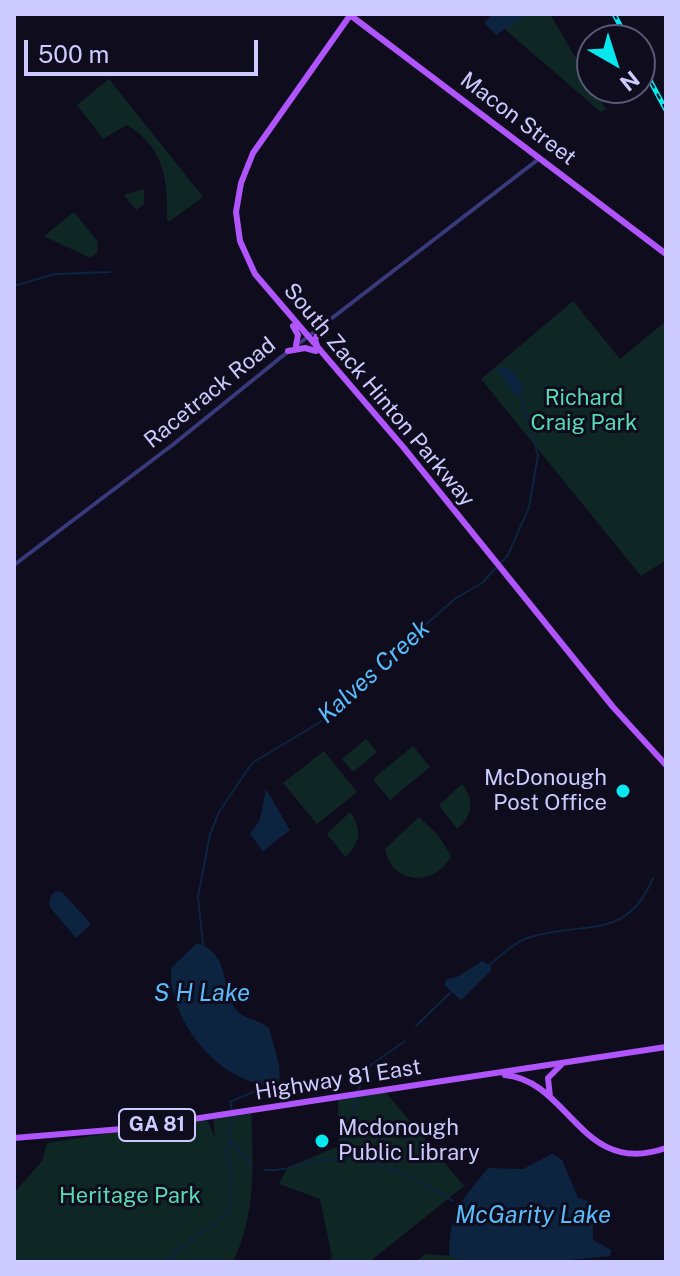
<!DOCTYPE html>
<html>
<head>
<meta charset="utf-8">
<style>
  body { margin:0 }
  #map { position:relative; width:680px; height:1276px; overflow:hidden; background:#0e0c1d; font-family:"Public Sans",sans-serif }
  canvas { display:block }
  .frame { position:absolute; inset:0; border:16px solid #cccafe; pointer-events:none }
  .north { position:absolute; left:576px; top:24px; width:80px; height:80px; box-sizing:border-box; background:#0e0c1d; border:2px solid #5a5877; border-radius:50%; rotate:141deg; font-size:22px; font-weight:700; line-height:32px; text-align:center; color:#cccafe }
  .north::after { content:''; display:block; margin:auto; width:28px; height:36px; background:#06e7ee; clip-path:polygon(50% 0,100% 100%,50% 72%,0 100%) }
  .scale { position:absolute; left:24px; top:40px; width:234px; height:36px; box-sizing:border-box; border:4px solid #cccafe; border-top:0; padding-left:10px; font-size:24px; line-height:28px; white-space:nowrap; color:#cccafe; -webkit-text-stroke:6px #0e0c1d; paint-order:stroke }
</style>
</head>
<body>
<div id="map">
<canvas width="680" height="1276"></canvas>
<div class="frame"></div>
<div class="north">N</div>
<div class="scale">500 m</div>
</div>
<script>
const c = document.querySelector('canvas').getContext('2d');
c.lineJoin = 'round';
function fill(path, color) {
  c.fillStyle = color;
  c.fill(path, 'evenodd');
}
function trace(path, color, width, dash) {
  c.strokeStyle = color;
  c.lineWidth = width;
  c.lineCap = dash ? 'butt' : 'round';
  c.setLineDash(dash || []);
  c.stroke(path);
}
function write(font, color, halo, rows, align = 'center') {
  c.font = font + ' "Public Sans",sans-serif';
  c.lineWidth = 6;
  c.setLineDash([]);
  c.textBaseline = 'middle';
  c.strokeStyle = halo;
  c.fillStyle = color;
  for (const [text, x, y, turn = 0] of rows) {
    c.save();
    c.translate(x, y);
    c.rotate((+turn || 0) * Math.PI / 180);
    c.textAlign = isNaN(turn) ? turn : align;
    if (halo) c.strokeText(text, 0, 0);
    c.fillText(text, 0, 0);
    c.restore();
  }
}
fill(new Path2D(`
  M487,14H550L606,109L601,112Z
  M109,79L203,197L170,221H167C168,181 165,148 127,125L103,139L77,105Z
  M144,189V204L136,210L124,195Z
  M74,212L98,242L97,253L90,258L44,236Z
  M573,301L620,359L666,321V560L641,576L481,379Z
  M366,739L377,752L353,772L342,759Z
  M413,746L430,767L390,800L373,779Z
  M324,751L357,792L317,824L283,783Z
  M462,784C475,800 473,816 457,829L439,805Z
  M350,812C362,828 361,844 345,857L327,834Z
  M419,817L438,835L451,856C436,887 391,885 385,849Z
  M383,1089L464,1186L369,1262H328L332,1257L320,1199L279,1184L288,1167L339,1146L338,1095Z
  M251,1107C253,1161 257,1213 233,1262H14V1193L42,1161L47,1143L206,1118L215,1138L213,1113Z
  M425,1254L464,1257L474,1262H416Z`), '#0f2724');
fill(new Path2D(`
  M492,14H527L496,35L484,23Z
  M502,366L514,372L523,388L520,393L514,394L497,368Z
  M266,789L290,830L263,851L250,834L260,820Z
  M56,891L62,892L91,924L76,938L49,906L51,896Z
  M197,943C230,954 221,985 234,1007C243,1022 260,1017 270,1030C273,1048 284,1068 278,1086C222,1087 168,1022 171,968Z
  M482,961L491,966V971L461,1000L444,985L447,979L457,977Z
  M552,1154L562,1160L578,1198L593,1203V1240L611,1250L610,1256C571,1259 483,1273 449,1255C449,1212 463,1199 488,1168L523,1169Z`), '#0d2441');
trace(new Path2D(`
  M14,286L55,274L110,272
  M203,945L198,897L210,834L219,812L252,763L322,721L358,684L456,598L482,583L508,555L529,507L538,455L520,393
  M489,965C502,955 515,941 531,937C587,920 626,942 653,878
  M416,1026L451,992
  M358,1090L371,1065L405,1041
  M232,1110L230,1102L269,1085
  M232,1143L252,1167
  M337,1159L357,1098
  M264,1170C287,1172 304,1162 325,1160C370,1154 416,1177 453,1201
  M168,1262L178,1250L227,1214L231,1195L227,1145L232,1142L228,1133L233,1117`), '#0d2441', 2);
trace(new Path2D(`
  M297,345L540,158
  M14,565L175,443L290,350`), '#383a7b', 4);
trace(new Path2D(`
  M351,14L253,153L241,183L236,212L240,241L255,274L404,448L613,707L666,765
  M350,15L666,254
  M293,326L298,335L296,345
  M318,348L315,340L321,327
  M288,351L305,348L316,351
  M505,1075C570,1081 581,1178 666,1148
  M550,1097L548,1078L562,1064
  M14,1138L134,1128L666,1047`), '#b054fb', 6);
const rail = new Path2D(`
  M614,14L628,40
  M640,62L666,110`);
trace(rail, '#06e7ee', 5);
trace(rail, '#0e0c1d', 2, [6]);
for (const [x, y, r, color] of [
  [623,791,8,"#06e7ee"],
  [322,1141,8,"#06e7ee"]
]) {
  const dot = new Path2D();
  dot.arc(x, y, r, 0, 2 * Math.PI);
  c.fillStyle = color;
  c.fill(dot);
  trace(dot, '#0e0c1d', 3);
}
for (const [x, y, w] of [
  [157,1125,76]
]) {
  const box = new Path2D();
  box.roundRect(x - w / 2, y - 16, w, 32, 6);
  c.fillStyle = '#0e0c1d';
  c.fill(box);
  trace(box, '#cccafe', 2);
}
write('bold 20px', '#cccafe', null, [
  ["GA 81",157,1125]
]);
write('22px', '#cccafe', '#0e0c1d', [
  ["Macon Street",518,119,37],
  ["Racetrack Road",210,393,-39],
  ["South Zack Hinton Parkway",379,395,50],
  ["Highway 81 East",338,1080,-9]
]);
write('22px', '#59dbb1', '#0e0c1d', [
  ["Richard",584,398],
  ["Craig Park",584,423],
  ["Heritage Park",130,1196]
]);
write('22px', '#cccafe', '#0e0c1d', [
  ["McDonough",607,778],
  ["Post Office",607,803],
  ["Mcdonough",338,1128,"left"],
  ["Public Library",338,1153,"left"]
], 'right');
write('italic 24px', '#5abcfb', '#0e0c1d', [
  ["Kalves Creek",374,672,-42],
  ["S H Lake",202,994],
  ["McGarity Lake",533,1216]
]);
</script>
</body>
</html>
